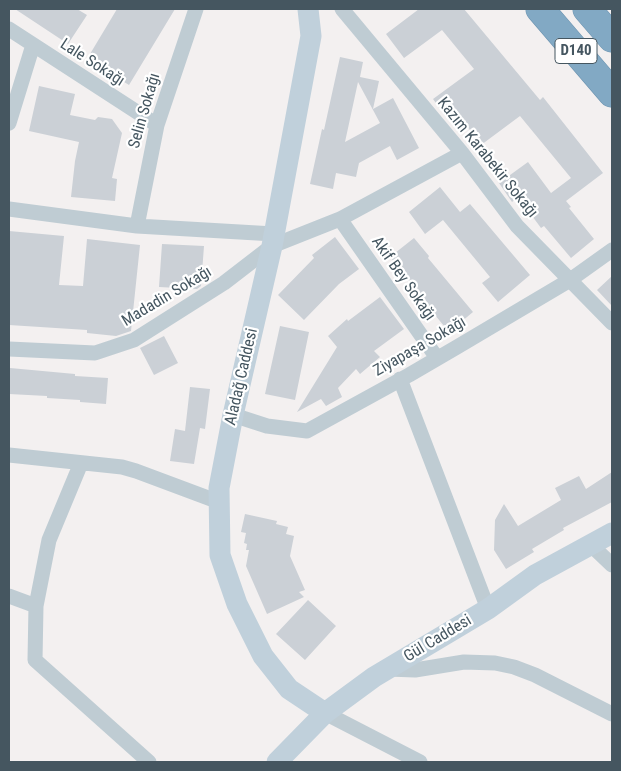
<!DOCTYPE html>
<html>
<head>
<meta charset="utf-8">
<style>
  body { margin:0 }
  #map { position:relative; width:621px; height:771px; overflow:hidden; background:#f3f0f0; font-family:"Roboto Condensed",sans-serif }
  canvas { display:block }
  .frame { position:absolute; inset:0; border:10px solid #455660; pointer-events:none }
</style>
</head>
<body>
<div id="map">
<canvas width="621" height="771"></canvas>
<div class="frame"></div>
</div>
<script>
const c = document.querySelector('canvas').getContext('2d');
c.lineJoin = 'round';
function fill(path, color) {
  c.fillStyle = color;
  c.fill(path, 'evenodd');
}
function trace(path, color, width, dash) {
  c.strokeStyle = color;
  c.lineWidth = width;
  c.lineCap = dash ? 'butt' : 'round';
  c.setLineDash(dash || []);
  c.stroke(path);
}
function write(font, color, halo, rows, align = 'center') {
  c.font = font + ' "Roboto Condensed",sans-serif';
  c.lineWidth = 4.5;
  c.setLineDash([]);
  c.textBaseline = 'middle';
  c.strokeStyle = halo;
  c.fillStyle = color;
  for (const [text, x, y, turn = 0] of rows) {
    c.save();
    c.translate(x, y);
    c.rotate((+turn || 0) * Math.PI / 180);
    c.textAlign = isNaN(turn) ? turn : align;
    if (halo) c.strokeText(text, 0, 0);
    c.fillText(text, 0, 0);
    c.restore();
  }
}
fill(new Path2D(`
  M15,9H77L87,15L68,44Z
  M117,9H175L129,85L87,59Z
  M419,9H464L540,100L543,97L603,173L566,201L571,207L569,208L594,239L571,258L544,226L541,228L518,197L512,202L499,183L528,162L551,193L571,178L520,116L481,145L455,110L446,117L433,99L474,69L442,30L404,58L386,34Z
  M340,57L363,62L360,77L379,81L373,109L393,98L419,148L397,160L390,146L359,163L356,177L336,173L333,189L310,184L322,129L324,130ZM358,82L380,123L345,142Z
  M39,86L75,94L70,115L95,120L98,117L112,119L122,133L112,178L117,179L115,201L71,197L75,161L79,142L29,131Z
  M440,187L460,212L470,204L530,275L498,302L482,283L490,277L443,220L425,234L409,212Z
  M9,231L64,236L59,285L83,286L87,239L140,245L131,331L116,336L87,333V330L9,325Z
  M335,237L359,269L339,284L304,320L278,295L314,258L312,255Z
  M414,238L429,256L428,258L473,312L449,332L411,286L412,285L390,257Z
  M162,244L204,246L201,286L197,289L159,287Z
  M612,276V306L597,290Z
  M380,297L404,329L374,351L380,357L360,374L356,369L338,388L342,397L326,406L321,399L297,412L337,347L328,336L347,319L348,321Z
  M280,326L309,332L295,400L265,394Z
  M164,336L178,363L154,375L140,348Z
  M10,368L75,374V376L108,378L106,404L80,402V400L47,398V396L9,394Z
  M190,387L210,389L205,429L200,428L194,464L170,461L175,429L185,431Z
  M612,472V502L563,528L564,530L532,549L534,552L506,569L494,550L495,520L504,504L518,526L561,500L555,488L579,476L586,489Z
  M245,514L277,521L276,524L288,527L286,534L294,536L290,556L305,590L299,592L304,597L267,614L246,566L249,550H246L247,544L244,543L246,533L241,532Z
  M308,600L336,626L305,660L276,634Z`), '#cbd0d6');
const highway = new Path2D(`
  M540,9L612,93
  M587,9L612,38`);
trace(highway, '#6d94b0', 29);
trace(new Path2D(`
  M342,9L462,153L517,226L612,323
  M9,29L157,125
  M9,123L33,45
  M9,209L137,226L274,234
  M340,219L437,358
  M137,226L157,125L196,9
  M9,349L95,353L134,340L224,283L272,246L340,219L462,153
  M400,379L488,609
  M233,415L267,426L307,431L409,375L457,347L570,280L612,250
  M9,455L122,467L136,471L219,502
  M81,463L49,540L36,606L35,660L149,762
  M591,545L612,565
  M9,596L36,606
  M388,669L415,670L464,662L495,663L514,667L535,675L612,714
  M325,713L420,762`), '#bfccd3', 15);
trace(new Path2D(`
  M308,9L311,36L272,246L233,415L219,488L220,555L237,604L263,656L289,689L325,713
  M277,762L325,713L374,677L488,609L535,575L612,533`), '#c0d0db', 21);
trace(highway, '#82a9c4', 28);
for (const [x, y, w] of [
  [576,51,42]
]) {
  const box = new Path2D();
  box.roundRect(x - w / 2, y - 12.5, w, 25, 4);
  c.fillStyle = '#fff';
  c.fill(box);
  trace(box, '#455660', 1);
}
write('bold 15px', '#455660', null, [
  ["D140",576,51]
]);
write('16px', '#455660', '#fff', [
  ["Lale Sokağı",92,63,33],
  ["Selin Sokağı",145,111,-74],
  ["Kazım Karabekir Sokağı",487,158,51],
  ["Akif Bey Sokağı",403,279,55],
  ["Madadin Sokağı",167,297,-31],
  ["Ziyapaşa Sokağı",420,347,-30],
  ["Aladağ Caddesi",242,377,-77],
  ["Gül Caddesi",438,639,-31]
]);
</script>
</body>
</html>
